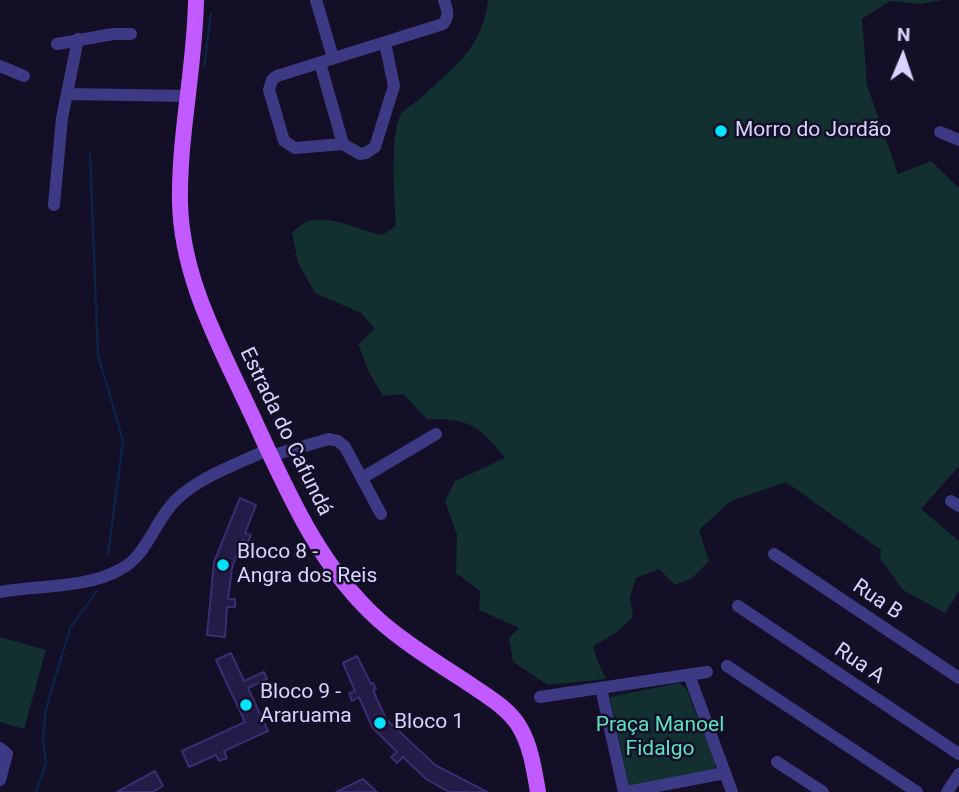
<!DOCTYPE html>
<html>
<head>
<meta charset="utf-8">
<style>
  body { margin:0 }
  #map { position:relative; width:959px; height:792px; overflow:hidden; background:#130f26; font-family:Roboto,sans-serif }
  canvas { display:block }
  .north { position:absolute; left:868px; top:21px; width:70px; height:70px; -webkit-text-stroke:5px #130f26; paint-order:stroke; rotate:2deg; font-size:19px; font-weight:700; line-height:28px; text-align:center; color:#d9d4ff }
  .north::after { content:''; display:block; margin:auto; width:24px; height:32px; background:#d9d4ff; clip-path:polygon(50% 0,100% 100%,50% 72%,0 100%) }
</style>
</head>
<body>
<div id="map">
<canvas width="959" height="792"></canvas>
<div class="north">N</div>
</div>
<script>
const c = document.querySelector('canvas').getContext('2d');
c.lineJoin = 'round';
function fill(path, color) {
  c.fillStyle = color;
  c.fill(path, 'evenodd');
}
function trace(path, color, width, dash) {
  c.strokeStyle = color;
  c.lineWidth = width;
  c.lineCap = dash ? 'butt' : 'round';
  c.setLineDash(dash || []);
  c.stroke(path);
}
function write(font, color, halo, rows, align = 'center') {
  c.font = font + ' Roboto,sans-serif';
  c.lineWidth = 5;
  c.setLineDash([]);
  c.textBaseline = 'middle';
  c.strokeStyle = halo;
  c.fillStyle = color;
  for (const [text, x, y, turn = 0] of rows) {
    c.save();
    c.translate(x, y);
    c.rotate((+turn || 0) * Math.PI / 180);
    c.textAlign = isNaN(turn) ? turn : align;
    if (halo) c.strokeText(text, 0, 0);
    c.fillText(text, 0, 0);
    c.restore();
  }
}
fill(new Path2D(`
  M488,0H943L920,4L890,1L862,19L867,85L898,174L931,161L959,188V466L921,509L959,541V591L945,613L903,590L880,558L881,550L786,482L731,501L699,530L709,561L692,578L675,585L659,569L636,578L630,597L633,617L616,633L593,646L597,660L606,679L548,685L513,662L509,638L519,628L479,610L480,591L456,573L457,535L445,501L455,481L505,458C479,425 470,419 427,419L403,394L383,396L369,372L358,344L375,329L361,313L315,293L298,263L292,232C297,229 302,224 306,222C329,213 359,231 382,235L396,226C395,204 389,130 402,113C408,106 417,102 423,96C456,64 482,49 488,0Z
  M0,637L46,650L24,729L0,722Z
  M679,683L686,688L715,762V768L710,772L629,787L610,697Z`), '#12302f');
trace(new Path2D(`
  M204,67L211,14
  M90,154L98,355L123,441L108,555
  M36,792L46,763L43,738L46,709L70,628L97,591`), '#0c2248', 2.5);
const building = new Path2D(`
  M240,498L256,505L245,533L251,535L248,542L242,540L232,568L228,599H235V607H227L225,637L207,635L214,562Z
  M231,653L244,681L264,672L267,679L248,688L268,731L224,751L227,758L219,761L216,755L189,767L182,751L245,722L216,660Z
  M357,656L371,684L373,683L376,689L373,690L386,719L435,765L487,792H449L426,779L403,757L397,763L391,757L397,752L372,727L359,697L352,701L349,693L355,691L343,663Z
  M155,771L163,786L153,792H117Z
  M363,779L377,792H336Z`);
fill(building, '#241b47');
trace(building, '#3b2d73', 2);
trace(new Path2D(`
  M316,0L333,58
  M385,43L394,86L375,147L366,153L360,154L343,144L295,148L284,141L269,90L272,80L277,76L443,24C450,16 447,9 444,0
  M57,44L113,34H131
  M320,63L343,144
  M0,66L24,76
  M69,94L188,96
  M940,132L959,140
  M54,205L62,118L78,39
  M270,456L329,439L338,441L345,447L381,514
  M362,478L436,434
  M951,501L959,506
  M774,554L959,678
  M0,592C39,585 86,589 121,569C148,555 155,519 177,499C201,476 238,464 267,450
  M738,606L959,754
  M727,666L917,792
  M689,675L732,792
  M601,688L624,792
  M540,697L707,672
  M0,748L7,754L0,780
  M777,762L823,792
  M627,792L725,773
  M947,792L959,774`), '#3d3a85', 12);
trace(new Path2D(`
  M196,0C195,67 179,134 180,201C181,277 219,344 250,411C285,486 317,565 380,621C407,645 441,665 471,685C488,697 508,708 519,726C531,746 534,769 538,792`), '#c25bff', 16);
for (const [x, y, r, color] of [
  [721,131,7,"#00e5ff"],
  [223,565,7,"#00e5ff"],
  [246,705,7,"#00e5ff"],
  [380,723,7,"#00e5ff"]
]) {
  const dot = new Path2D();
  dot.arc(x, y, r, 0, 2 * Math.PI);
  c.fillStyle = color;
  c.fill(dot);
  trace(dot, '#130f26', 2.5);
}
write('21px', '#d9d4ff', '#130f26', [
  ["Morro do Jordão",735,131],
  ["Bloco 8 -",237,553],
  ["Angra dos Reis",237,577],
  ["Bloco 9 -",260,693],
  ["Araruama",260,717],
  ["Bloco 1",394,723]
], 'left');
write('21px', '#d9d4ff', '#130f26', [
  ["Estrada do Cafundá",285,432,64],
  ["Rua B",877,600,34],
  ["Rua A",859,664,34]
]);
write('21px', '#5fe0c0', '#130f26', [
  ["Praça Manoel",660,726],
  ["Fidalgo",660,750]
]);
</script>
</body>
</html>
